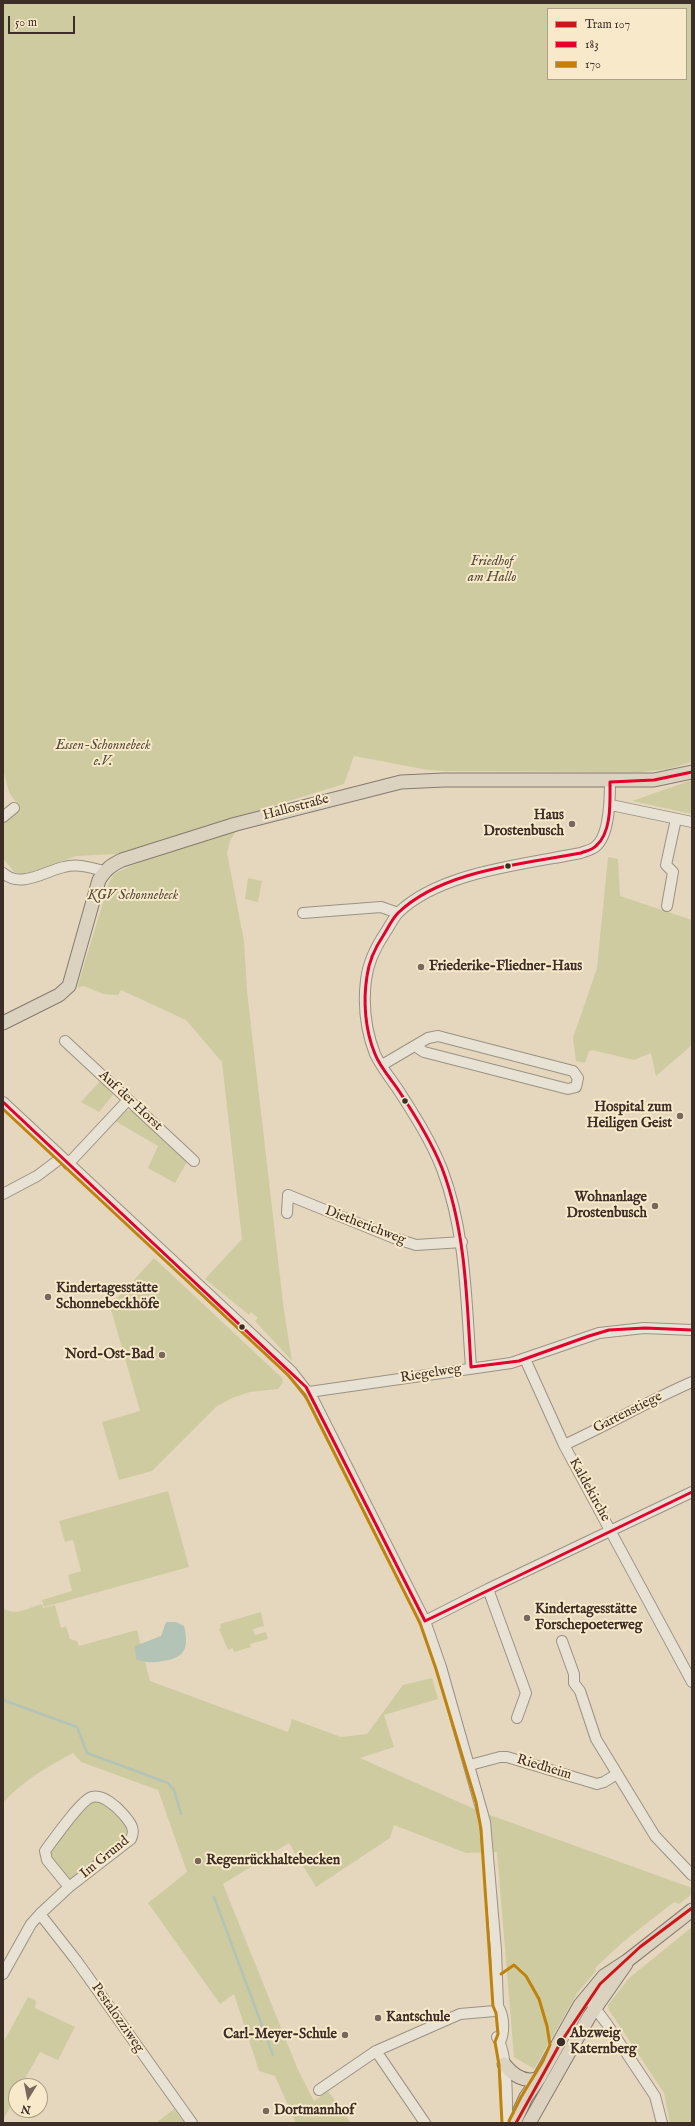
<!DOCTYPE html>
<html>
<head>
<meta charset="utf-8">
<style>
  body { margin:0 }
  #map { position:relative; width:695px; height:2126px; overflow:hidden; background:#e5d7bd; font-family:"IM FELL English",serif }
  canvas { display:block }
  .frame { position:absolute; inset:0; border:4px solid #3c2d26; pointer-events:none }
  .legend { position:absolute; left:547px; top:8px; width:140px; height:72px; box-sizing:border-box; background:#f8e9ca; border:1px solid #ad9e88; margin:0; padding:5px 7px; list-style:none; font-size:12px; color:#3c2d26 }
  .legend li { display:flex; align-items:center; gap:8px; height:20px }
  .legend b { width:20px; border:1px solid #ad9e88 }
  .north { position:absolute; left:8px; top:2078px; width:40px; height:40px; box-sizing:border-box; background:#f8e9ca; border:1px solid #ad9e88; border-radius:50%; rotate:190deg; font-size:11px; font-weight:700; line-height:16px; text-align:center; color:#3c2d26 }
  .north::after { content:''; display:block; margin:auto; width:14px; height:18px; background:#77685b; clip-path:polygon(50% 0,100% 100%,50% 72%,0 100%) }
  .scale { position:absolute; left:8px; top:16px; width:67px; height:18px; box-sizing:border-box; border:2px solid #3c2d26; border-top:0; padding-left:5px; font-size:12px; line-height:14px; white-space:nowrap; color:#3c2d26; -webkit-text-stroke:3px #f8e9ca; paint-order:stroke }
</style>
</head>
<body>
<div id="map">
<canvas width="695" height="2126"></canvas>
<div class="frame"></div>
<ul class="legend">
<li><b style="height:5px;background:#d01519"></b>Tram 107</li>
<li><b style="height:5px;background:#e4002b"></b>183</li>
<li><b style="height:5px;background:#bf820b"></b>170</li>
</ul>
<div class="north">N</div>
<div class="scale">50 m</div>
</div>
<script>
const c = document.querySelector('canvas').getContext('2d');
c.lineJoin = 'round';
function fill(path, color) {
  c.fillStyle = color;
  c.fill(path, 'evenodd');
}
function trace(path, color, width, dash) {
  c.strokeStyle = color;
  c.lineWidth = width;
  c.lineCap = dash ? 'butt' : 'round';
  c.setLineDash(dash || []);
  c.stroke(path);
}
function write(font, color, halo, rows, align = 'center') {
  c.font = font + ' "IM FELL English",serif';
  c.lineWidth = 4;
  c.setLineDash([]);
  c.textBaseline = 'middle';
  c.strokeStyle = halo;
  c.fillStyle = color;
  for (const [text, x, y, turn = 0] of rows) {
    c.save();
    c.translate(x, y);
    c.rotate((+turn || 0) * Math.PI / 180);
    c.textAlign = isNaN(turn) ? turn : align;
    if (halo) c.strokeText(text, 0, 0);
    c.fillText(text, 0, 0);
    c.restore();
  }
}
fill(new Path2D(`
  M3,3H692V762L668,769L641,772L444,771L428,770L354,756L344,784L117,854L76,856L24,875L14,872L3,858V822L20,808L9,792L3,769ZM548,9H686V79H548Z
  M692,780V814L632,801Z
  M236,831L230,841L227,853L244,941L247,991L268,1173L284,1311L292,1361L255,1321L258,1318L251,1312L249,1315L205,1279L242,1239L222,1062L186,1020L121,990L118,995L103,994L84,986L77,988L109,883L114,874L128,867L178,848Z
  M608,857L618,859L620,896L692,920V1045L656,1076L651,1053L634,1060L592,1050L589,1051L585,1063L576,1061L573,1038L597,968Z
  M248,878L262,881L258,902L245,899Z
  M100,1081L113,1095L99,1112L81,1102Z
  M126,1110L132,1111L187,1162L175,1183L148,1168L158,1146L115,1121Z
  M154,1258L282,1378L283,1382L278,1389L250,1392L232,1398L216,1407L152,1471L119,1480L102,1422L140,1411L110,1306Z
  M168,1491L189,1567L44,1607L42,1600L72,1591L68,1575L81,1571L73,1540L65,1542L59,1521Z
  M42,1604L43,1608L55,1605L61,1628L66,1626L70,1639L77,1641L79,1646L137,1630L150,1681L288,1732L292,1719L341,1737L367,1734L403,1685L432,1678L438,1699L384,1715L394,1747L360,1758L479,1811L692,1888V1894L679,1904L674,1902L623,1942L595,1968L596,1971L578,1992L534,2069L514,2057L497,1852L466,1853L394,1825L390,1838L316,1887L289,1843L223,1884L298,2070L314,2101L328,2091L351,2123H296L275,2076L259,2071L234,1994L220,2004L148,1903L187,1872L158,1790L81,1762L73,1753C47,1767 22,1781 3,1803V1608C15,1617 30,1607 42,1604Z
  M261,1612L264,1626L253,1629L255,1635L266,1632L268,1639L250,1644L251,1647L234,1652L233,1648L228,1650L219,1629L221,1628L220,1624Z
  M99,1801L114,1809L127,1825L126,1837L70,1881L52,1864L50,1851L85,1806L91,1802Z
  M692,1927V2123H670L664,2093L609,2010L608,2005L629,1978Z
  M28,1997L36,2001L35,2008L75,2027L58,2060L40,2052L21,2086H16V2096L3,2120V2043Z
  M174,2109L184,2123H156Z`), '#cecba1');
fill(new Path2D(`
  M166,1622H176L184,1626C189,1647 186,1658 163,1661C154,1663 145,1663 136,1659L135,1646L161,1636Z`), '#b3c3b5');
trace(new Path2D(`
  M3,1700L77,1727L87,1753L168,1783L174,1790L181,1814
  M214,1897L273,2055`), '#b3c3b5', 2.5);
const minor = new Path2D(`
  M611,805L692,822
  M3,817L14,808
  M3,873C21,889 45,871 64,867C78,863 91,868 104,871
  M667,906L673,872L666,865L676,819
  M303,913L381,907L398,913
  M65,1041L194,1161
  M382,1065L428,1038L438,1036L573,1071L578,1078L576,1087L568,1089L424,1052L415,1046
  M3,1102L292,1372L313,1399L425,1621L441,1667L485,1822L496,1950L498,2006C504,2016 505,2031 500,2042
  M68,1164L128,1100
  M3,1194L37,1176L61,1158
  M287,1213L288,1195L394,1238L416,1245L462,1242
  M525,1359L564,1445L692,1682
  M471,1367C466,1300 466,1232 442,1169C431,1141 415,1116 399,1091C391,1079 381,1067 375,1054C366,1031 363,1005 366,980C368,962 375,948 385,933C389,927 393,919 398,913C439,872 526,864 581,853C585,851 591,850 595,847C610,836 610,798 610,782
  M309,1392L511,1363L599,1333L644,1328L692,1330
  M564,1445C608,1425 648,1401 692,1382
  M488,1589L526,1693L517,1718
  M425,1621L488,1589L692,1492
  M562,1641L574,1674V1683L580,1691L596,1739L655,1836L692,1875
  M470,1765L500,1757H507L597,1784L604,1782L617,1774
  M40,1914L76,1960L192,2123
  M3,1974L31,1924L40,1914L69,1887L131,1839C136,1829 130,1822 123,1814C117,1807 103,1794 92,1797C82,1799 53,1840 45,1851L47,1860L69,1887
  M592,2004L607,2024L655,2096L662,2123
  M497,2037C508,2054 507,2102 507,2123
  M376,2051L425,2123
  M319,2090L376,2051L460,2014L495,2011`);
const major = new Path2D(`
  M3,1023L59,995L69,986L99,880C105,870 111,865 122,860L236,824L401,782L444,780H654L692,772
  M504,2064C512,2074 525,2084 539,2078
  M514,2123L526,2097L539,2078L580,2005L604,1976L627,1961L692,1910
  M529,2123L589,2017L626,1964`);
trace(minor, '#9b9283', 12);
trace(major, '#847b6e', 15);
trace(minor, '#e8e2d5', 10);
trace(major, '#dcd2c0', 13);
trace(new Path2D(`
  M610,782L654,780L692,772
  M3,1102L306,1387L425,1621
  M471,1367C467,1301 466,1231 442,1168C431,1141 415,1115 399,1091C391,1079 380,1067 375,1054C365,1030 363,1001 367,976C369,961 375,948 383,936C388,928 392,919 398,913C442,870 524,864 581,853C586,851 592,850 596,846C612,832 610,802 610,782
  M471,1367L519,1361L589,1336L609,1330L645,1328L692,1330
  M425,1621L692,1492`), '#e4002b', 3);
trace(new Path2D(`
  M3,1109L288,1375L305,1395L420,1623L436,1669L476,1802L481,1829L493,2006L496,2013L498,2034L495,2042L499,2065L502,2123
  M501,1974L514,1965L526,1976L539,1999L547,2026L550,2045L543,2061L521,2097L509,2121`), '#bf820b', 3);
trace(new Path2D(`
  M516,2123L561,2042L600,1984L640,1947L692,1908`), '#d01519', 3);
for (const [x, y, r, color] of [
  [572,824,4,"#77685b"],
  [508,866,3.5,"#3c2d26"],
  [421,967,4,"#77685b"],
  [405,1101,3.5,"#3c2d26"],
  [680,1116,4,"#77685b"],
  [655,1206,4,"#77685b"],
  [48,1297,4,"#77685b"],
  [242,1327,3.5,"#3c2d26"],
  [162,1355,4,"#77685b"],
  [527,1618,4,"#77685b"],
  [198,1861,4,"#77685b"],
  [378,2018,4,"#77685b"],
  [345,2035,4,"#77685b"],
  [561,2042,5,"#3c2d26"],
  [266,2111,4,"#77685b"]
]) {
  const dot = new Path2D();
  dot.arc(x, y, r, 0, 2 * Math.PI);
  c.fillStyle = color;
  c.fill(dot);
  trace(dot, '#f8e9ca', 1.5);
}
write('italic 14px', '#554b3a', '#f8e9ca', [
  ["Friedhof",492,562],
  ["am Hallo",492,578],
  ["Essen-Schonnebeck",103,746],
  ["e.V.",103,762],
  ["KGV Schonnebeck",133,896]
]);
write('14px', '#3c2d26', '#f8e9ca', [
  ["Hallostraße",296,808,-15],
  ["Auf der Horst",130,1101,43],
  ["Dietherichweg",365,1226,21],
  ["Riegelweg",431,1374,-9],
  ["Gartenstiege",628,1413,-27],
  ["Kaldekirche",589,1490,61],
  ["Riedheim",544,1768,17],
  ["Im Grund",105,1858,-39],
  ["Pestalozziweg",117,2018,55]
]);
write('bold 14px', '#3c2d26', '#f8e9ca', [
  ["Haus",564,816,"right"],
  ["Drostenbusch",564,832,"right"],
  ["Friederike-Fliedner-Haus",429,967],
  ["Hospital zum",672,1108,"right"],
  ["Heiligen Geist",672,1124,"right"],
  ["Wohnanlage",647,1198,"right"],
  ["Drostenbusch",647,1214,"right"],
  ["Kindertagesstätte",56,1289],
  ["Schonnebeckhöfe",56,1305],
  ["Nord-Ost-Bad",154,1355,"right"],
  ["Kindertagesstätte",535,1610],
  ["Forschepoeterweg",535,1626],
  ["Regenrückhaltebecken",206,1861],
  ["Kantschule",386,2018],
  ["Carl-Meyer-Schule",337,2035,"right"],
  ["Dortmannhof",274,2111]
], 'left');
write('bold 14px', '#3c2d26', '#f8e9ca', [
  ["Abzweig",570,2034],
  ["Katernberg",570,2050]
], 'left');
</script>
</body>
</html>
